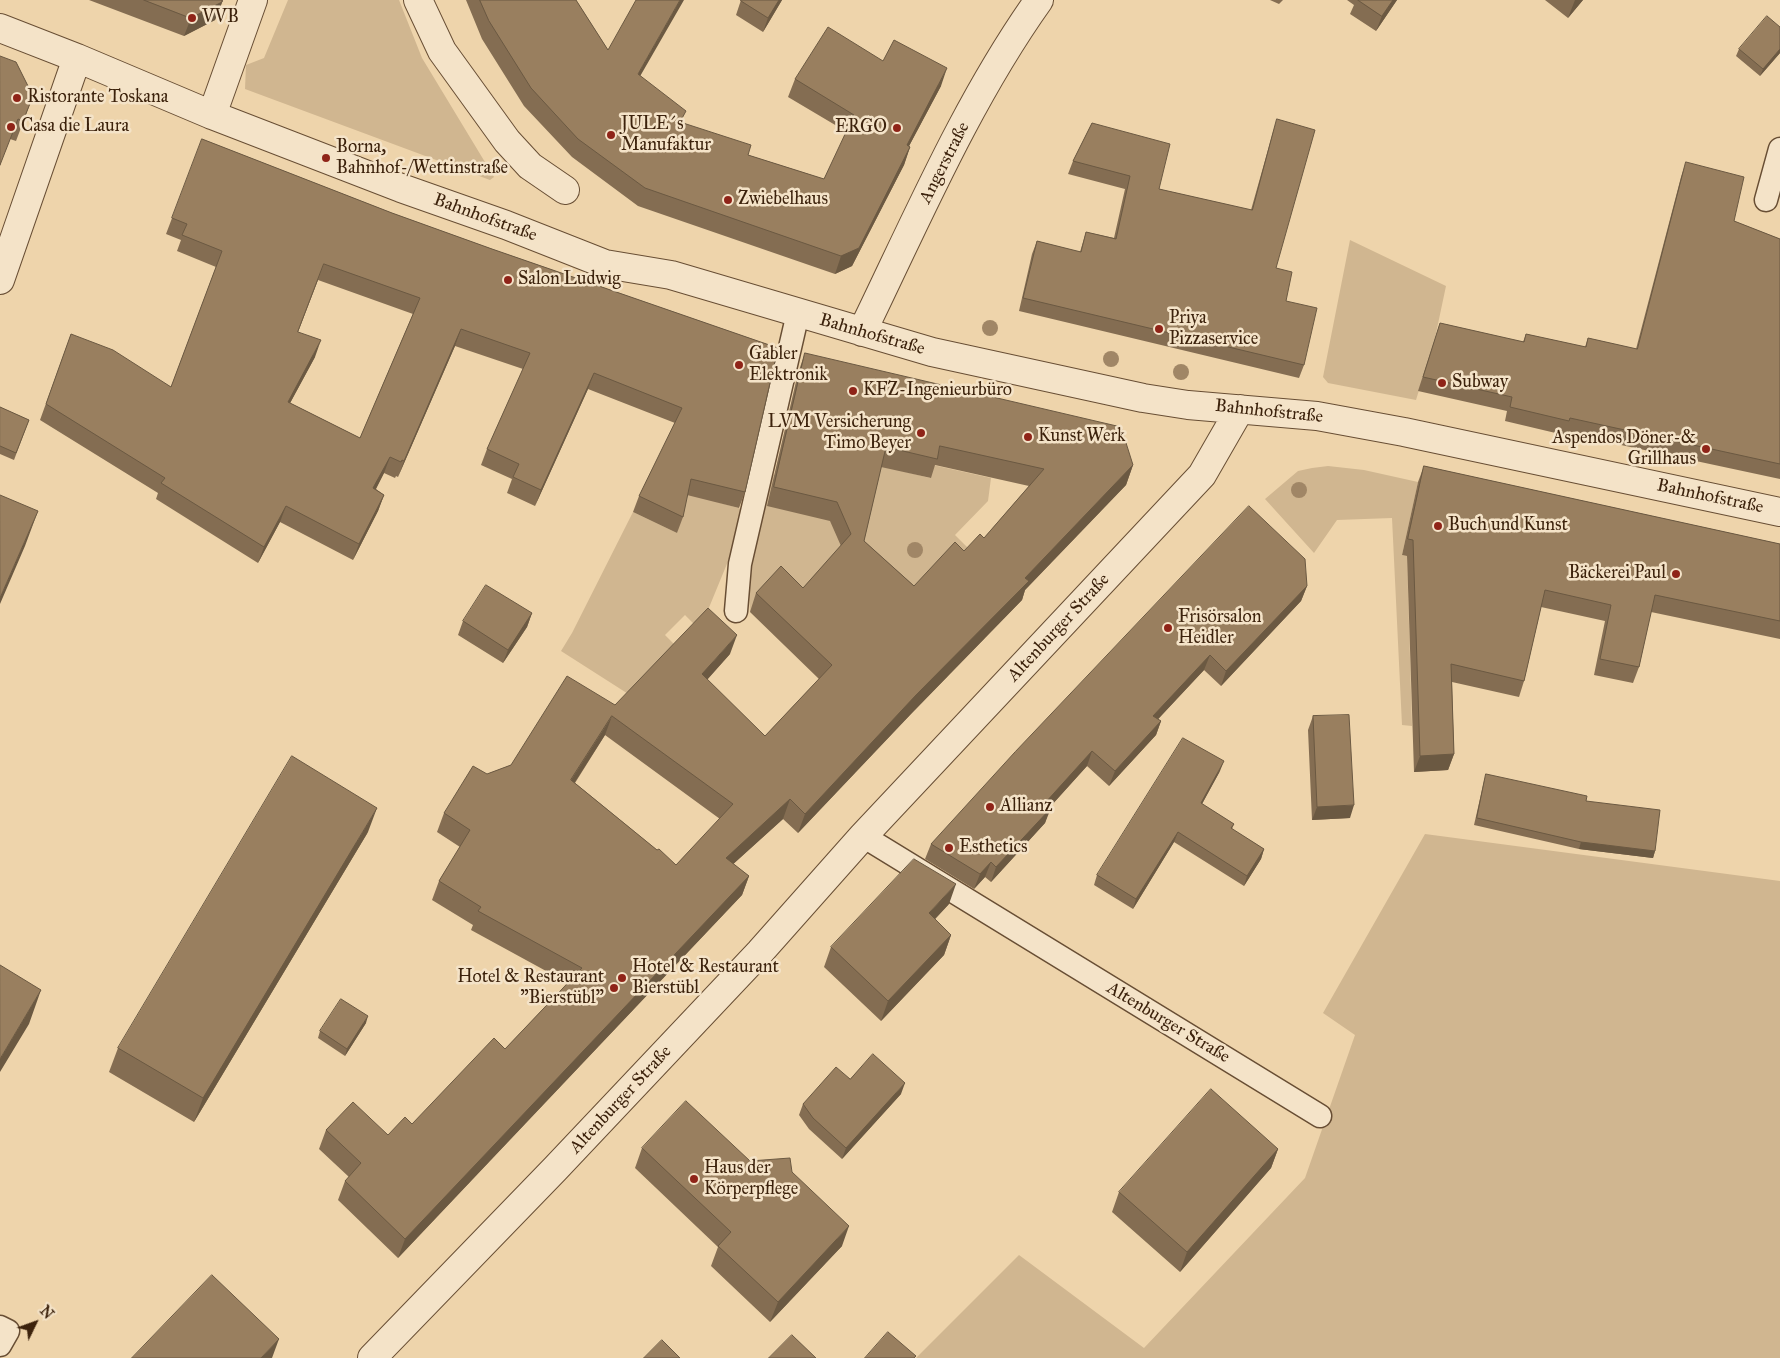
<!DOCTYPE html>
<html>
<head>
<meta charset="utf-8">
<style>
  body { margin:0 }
  #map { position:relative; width:1780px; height:1358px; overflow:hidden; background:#eed4ab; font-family:"IM FELL Great Primer",serif }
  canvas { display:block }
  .north { position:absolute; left:10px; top:1298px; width:50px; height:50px; -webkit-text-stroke:4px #f4e3c8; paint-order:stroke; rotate:48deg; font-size:14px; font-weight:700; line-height:20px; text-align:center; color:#3c220c }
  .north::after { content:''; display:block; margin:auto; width:18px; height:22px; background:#3c220c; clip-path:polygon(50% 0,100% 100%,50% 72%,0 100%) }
</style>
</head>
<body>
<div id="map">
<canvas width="1780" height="1358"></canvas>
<div class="north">N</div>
</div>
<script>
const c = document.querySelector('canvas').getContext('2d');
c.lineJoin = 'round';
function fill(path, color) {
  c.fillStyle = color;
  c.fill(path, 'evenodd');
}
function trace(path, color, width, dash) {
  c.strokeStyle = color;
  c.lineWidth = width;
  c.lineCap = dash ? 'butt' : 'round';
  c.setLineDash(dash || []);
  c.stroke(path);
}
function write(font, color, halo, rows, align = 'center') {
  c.font = font + ' "IM FELL Great Primer",serif';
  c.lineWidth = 5;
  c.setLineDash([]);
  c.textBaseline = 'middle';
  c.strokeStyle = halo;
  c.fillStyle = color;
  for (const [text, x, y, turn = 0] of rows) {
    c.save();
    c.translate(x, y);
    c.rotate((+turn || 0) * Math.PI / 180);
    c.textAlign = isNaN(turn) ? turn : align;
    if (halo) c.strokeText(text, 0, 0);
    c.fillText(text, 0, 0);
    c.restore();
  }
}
fill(new Path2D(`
  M288,0H399L422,58L494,177L490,180L245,89L246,65L264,58Z
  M1350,240L1446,286L1435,338L1416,400L1328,383L1323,377Z
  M697,433L717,502L742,509L731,554L701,627L699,629L685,615L665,635L679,649L633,697L561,651L572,633L633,512L677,533Z
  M880,455L902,471L930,478L933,465L991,478L988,501L955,535L973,553L928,583L796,607L774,585L750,612L748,573L772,474L777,476Z
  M1328,466L1364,470L1418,482L1402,555L1407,556L1412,726L1402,725L1392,518L1337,520L1314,553L1265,499L1298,471L1312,468Z
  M1425,834L1780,881V1358H916L1019,1255L1144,1348L1305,1178L1355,1035L1323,1013Z`), '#d0b690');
const service = new Path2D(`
  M1766,200L1780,149
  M736,611L740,564L798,313
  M863,836L1320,1116
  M0,1327L8,1331L0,1345`);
const minor = new Path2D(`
  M418,0L442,51L507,141L530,166L565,190
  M0,28L77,58L212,115L401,188L506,225L605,264L671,275L932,352L1143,398L1188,405L1317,416L1404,432L1780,512
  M212,115L253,0
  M0,280L77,58
  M862,332C916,221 967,101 1039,0
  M372,1358L555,1169L760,952L863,836L1202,475L1240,409`);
trace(service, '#684e34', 25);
trace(minor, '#684e34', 30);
trace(service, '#f4e3c8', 22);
trace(minor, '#f4e3c8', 28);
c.fillStyle = '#a08666';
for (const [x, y] of [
  [990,328],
  [1111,359],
  [1181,372],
  [1299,490],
  [915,550]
]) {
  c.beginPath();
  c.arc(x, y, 8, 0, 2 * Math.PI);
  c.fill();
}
fill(new Path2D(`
  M89,0H223L215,20L184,36Z
  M466,0H576L608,50L640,76L682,122L748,155L824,179L847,132L788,97L795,79L883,61L941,86L909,146L910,147L904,165L852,266L835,274L638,206L572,157L524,106L482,39Z
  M741,0H782L763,32L736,15Z
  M1270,0H1283L1279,4Z
  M1347,0H1397L1376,31L1350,14L1354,5Z
  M1545,0H1583L1568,18Z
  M1780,27V53L1760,76L1736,56L1739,49Z
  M16,62L33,96L16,141L10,139Z
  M1277,119L1276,268L1304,365L1299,378L1019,311L1032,254L1037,241L1080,252L1086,232L1114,238L1125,189L1068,174L1073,161L1092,123L1159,189L1251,210L1273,132Z
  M202,139L392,213L492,249L778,348L745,492L739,508L687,495L683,517L677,533L633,512L639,496L675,423L588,389L535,506L507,493L512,479L481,465L487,449L523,369L455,346L398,477L396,476L395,478L384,473L376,489L384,495L378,511L353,560L280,522L258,563L156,499L158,493L40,420L71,334L171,387L216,267L177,251L181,240L166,234ZM318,280L413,314L360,438L290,403L315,357L298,332Z
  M1686,162L1734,221L1780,239V479L1565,433L1564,435L1505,421L1507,411L1418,391L1440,323L1523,342L1526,334L1585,347L1588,338L1636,349L1681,177Z
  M805,353L1133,465L1126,485L1025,590L1022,600L910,715L798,833L783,819L733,864L749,876L742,895L398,1258L338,1200L345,1181L349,1177L319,1149L326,1130L388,1135L412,1124L505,1049L568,983L471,930L473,925L432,900L439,881L460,847L437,832L444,813L487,774L511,765L615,705L730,654L707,680L765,736L819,679L750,612L756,593L803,588L841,546L830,521L767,506L798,373ZM935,465L1029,486L984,538L964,551L914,586L864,541L881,467L931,478ZM605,735L720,819L676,865L657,850L575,783Z
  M0,407L29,420L14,460L0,454Z
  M1424,466L1780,544V639L1651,612L1639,667L1633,683L1594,675L1605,621L1541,607L1524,681L1519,697L1452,682L1454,754L1448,770L1414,772L1407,556L1402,555L1418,482Z
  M1307,586L1301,601L1221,686L1204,670L1158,719L1161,721L1156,735L1109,786L1087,766L1050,807L1045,823L991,882L985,877L974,889L925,859L931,844Z
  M532,613L527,627L503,663L458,635L463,621Z
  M1313,716L1350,818L1312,820L1308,730Z
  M1220,771L1202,804L1234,824L1232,829L1264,849L1261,859L1244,886L1174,842L1133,909L1094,885L1097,875Z
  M1486,774L1586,801L1655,851L1653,858L1579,849L1474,825L1484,781Z
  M368,832L194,1122L109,1072L118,1048Z
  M949,904L935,919L951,935L944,955L881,1021L824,967L831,947Z
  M366,1023L345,1056L318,1038L320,1031Z
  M901,1094L842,1159L809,1129L799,1115L803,1104Z
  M642,1148L750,1161L792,1172L842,1246L770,1322L711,1266L718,1247L635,1168Z
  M1278,1149L1271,1168L1180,1272L1112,1212L1119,1192Z`), '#846d52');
fill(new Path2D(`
  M223,0L215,20L184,36L191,18Z
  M680,0H684L631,92L638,74Z
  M779,0H782L763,32L768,18Z
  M1393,0H1397L1376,31L1382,16Z
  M1575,0H1583L1568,18Z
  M1780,49V53L1760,76L1763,69Z
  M947,68L941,86L900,163L907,145Z
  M910,147L904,165L852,266L835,274L841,256Z
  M461,329L455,346L398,477L404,461Z
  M321,340L315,357L282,418L288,402Z
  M594,373L588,389L535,506L541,490Z
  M390,457L384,473L368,504L373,488Z
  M1133,465L1126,485L1025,590L1022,600L910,715L798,833L805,814L1025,578Z
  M384,495L378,511L353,560L359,544Z
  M286,506L280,522L258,563L264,547Z
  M38,511L25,546L0,604V598Z
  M1307,586L1301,601L1221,686L1226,671Z
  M532,613L527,627L503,663L508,650Z
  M737,635L730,654L695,693L702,674Z
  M1210,655L1204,670L1147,731L1153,716Z
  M612,716L605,735L564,799L571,780Z
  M1161,721L1156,735L1109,786L1115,771Z
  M1092,751L1087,766L1040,818L1045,803Z
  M1454,754L1448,770L1414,772L1420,756Z
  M1224,761L1220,771L1197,813L1201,803Z
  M790,799L783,819L719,877L726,858Z
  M1354,805L1350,818L1312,820L1317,807Z
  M377,808L368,832L194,1122L203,1098Z
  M1051,808L1045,823L991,882L996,867Z
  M1178,832L1174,842L1133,909L1136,899Z
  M1581,842L1655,851L1653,858L1579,849Z
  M1264,849L1261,859L1244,886L1247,876Z
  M991,862L985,877L974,889L980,874Z
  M749,876L742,895L398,1258L405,1239Z
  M956,884L949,904L922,933L929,913Z
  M951,935L944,955L881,1021L888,1001Z
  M41,990L29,1024L0,1072V1059Z
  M368,1016L366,1023L345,1056L347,1049Z
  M905,1083L901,1094L842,1159L846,1148Z
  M1278,1149L1271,1168L1180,1272L1187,1252Z
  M849,1226L842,1246L770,1322L778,1302Z
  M279,1339L272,1358H261Z`), '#6b5942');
const building = new Path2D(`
  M144,0H222V2L191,18Z
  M480,0H576L608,50L636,0H680L638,74L686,111L680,122L751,145L748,155L824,179L854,115L795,79L828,27L883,61L894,40L947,68L907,145L910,147L859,248L841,256L645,188L578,139L531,88L489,21Z
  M741,0H779L768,18L741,1Z
  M1358,0H1393L1382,16Z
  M1767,16L1780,27V49L1763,69L1739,49Z
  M0,56L16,62L33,96L23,121L18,119L0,165Z
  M1277,119L1315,130L1276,268L1292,272L1286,301L1317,308L1304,365L1023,298L1037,241L1081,252L1086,232L1116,239L1130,176L1073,161L1092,123L1170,144L1159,189L1252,210Z
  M202,139L392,213L492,249L778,348L745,492L691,479L683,517L639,496L682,408L594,373L541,490L513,477L519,464L487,449L530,353L461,329L404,461L402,460L401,462L390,457L373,488L384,495L359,544L286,506L264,547L161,483L165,478L46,404L71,334L113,350L171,387L222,251L182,235L187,224L172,218ZM324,264L420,298L360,438L288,402L321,340L298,332Z
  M1686,162L1744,177L1734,221L1780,239V464L1570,418L1569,421L1510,407L1512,397L1423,377L1440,323L1524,342L1526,334L1586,347L1588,338L1637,349Z
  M805,353L1121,427L1133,465L1025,578L1029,581L916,695L805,814L790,799L726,858L749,876L405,1239L345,1181L361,1163L326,1130L353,1102L388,1135L405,1117L412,1124L494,1038L505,1049L582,968L478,911L481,907L439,881L470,830L444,813L473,766L487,774L511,765L567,676L615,705L708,608L737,635L702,674L765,736L832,665L756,593L781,566L803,588L851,534L837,502L774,487ZM940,446L1044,469L984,538L980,534L964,551L955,542L914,586L864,541L886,447L937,459ZM612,716L733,804L676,865L659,849L657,850L571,780Z
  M0,407L29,420L16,453L0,446Z
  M1424,466L1780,544V621L1655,595L1639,667L1600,659L1611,605L1545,590L1524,681L1451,664L1454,754L1420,756L1413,540L1408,539Z
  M0,495L38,511L0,598Z
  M1249,506L1305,559L1307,586L1226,671L1210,655L1153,716L1161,721L1115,771L1092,751L1045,803L1051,808L996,867L991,862L980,874L931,844L1015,752Z
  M486,585L532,613L508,650L463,621Z
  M1349,715L1354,805L1317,807L1313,716Z
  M1183,738L1224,761L1201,803L1234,824L1231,828L1264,849L1247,876L1178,832L1136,899L1097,875Z
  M292,756L377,808L203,1098L118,1048Z
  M1486,774L1587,796L1586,801L1660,810L1655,851L1581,842L1477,818Z
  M914,859L956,884L929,913L951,935L888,1001L831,947Z
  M0,965L41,990L0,1059Z
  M341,999L368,1016L347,1049L320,1031Z
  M873,1054L905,1083L846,1148L813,1118L803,1104L836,1067L850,1079Z
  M1211,1089L1278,1149L1187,1252L1119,1192Z
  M686,1101L750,1161L790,1158L792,1172L849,1226L778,1302L718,1246L731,1232L642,1148Z
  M212,1275L279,1339L261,1358H132Z
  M888,1332L916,1356L914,1358H865Z
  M792,1335L816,1358H769Z
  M662,1340L680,1358H644Z`);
fill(building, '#997f5f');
trace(building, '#6b5942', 1);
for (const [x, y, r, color] of [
  [192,18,5,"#8f2418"],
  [17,98,5,"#8f2418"],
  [11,127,5,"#8f2418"],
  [897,128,5,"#8f2418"],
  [611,135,5,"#8f2418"],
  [326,158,5,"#8f2418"],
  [728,200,5,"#8f2418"],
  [508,280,5,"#8f2418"],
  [1159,329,5,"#8f2418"],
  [739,365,5,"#8f2418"],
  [1442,383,5,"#8f2418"],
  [853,391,5,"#8f2418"],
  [921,433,5,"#8f2418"],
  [1028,437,5,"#8f2418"],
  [1706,449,5,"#8f2418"],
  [1438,526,5,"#8f2418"],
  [1676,574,5,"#8f2418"],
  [1168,628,5,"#8f2418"],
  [990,807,5,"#8f2418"],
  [949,848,5,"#8f2418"],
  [622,978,5,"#8f2418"],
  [614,988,5,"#8f2418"],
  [694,1179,5,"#8f2418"]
]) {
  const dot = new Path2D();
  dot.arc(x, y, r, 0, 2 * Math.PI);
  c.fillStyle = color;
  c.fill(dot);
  trace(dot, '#f4e3c8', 2);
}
write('18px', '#3c220c', '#f4e3c8', [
  ["VVB",202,18],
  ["Ristorante Toskana",27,98],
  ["JULE´s",621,125],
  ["Manufaktur",621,146],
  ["Casa die Laura",21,127],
  ["ERGO",887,128,"right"],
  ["Borna,",336,148],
  ["Bahnhof-/Wettinstraße",336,169],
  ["Zwiebelhaus",738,200],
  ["Salon Ludwig",518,280],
  ["Priya",1169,319],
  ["Pizzaservice",1169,340],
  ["Gabler",749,355],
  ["Elektronik",749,376],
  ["Subway",1452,383],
  ["KFZ-Ingenieurbüro",863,391],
  ["LVM Versicherung",911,423,"right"],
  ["Timo Beyer",911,444,"right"],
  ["Kunst Werk",1038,437],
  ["Aspendos Döner-&",1696,439,"right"],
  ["Grillhaus",1696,460,"right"],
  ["Buch und Kunst",1448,526],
  ["Bäckerei Paul",1666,574,"right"],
  ["Frisörsalon",1178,618],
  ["Heidler",1178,639],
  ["Allianz",1000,807],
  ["Esthetics",959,848],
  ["Hotel & Restaurant",632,968],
  ["Bierstübl",632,989],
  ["Hotel & Restaurant",604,978,"right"],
  ["\"Bierstübl\"",604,999,"right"],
  ["Haus der",704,1169],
  ["Körperpflege",704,1190]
], 'left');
write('18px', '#3c220c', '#f4e3c8', [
  ["Angerstraße",945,163,-63],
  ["Bahnhofstraße",485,218,20],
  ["Bahnhofstraße",872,335,16],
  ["Bahnhofstraße",1269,412,6],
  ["Bahnhofstraße",1710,497,12],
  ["Altenburger Straße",1059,628,-47],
  ["Altenburger Straße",1168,1023,31],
  ["Altenburger Straße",621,1100,-47]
]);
</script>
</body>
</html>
